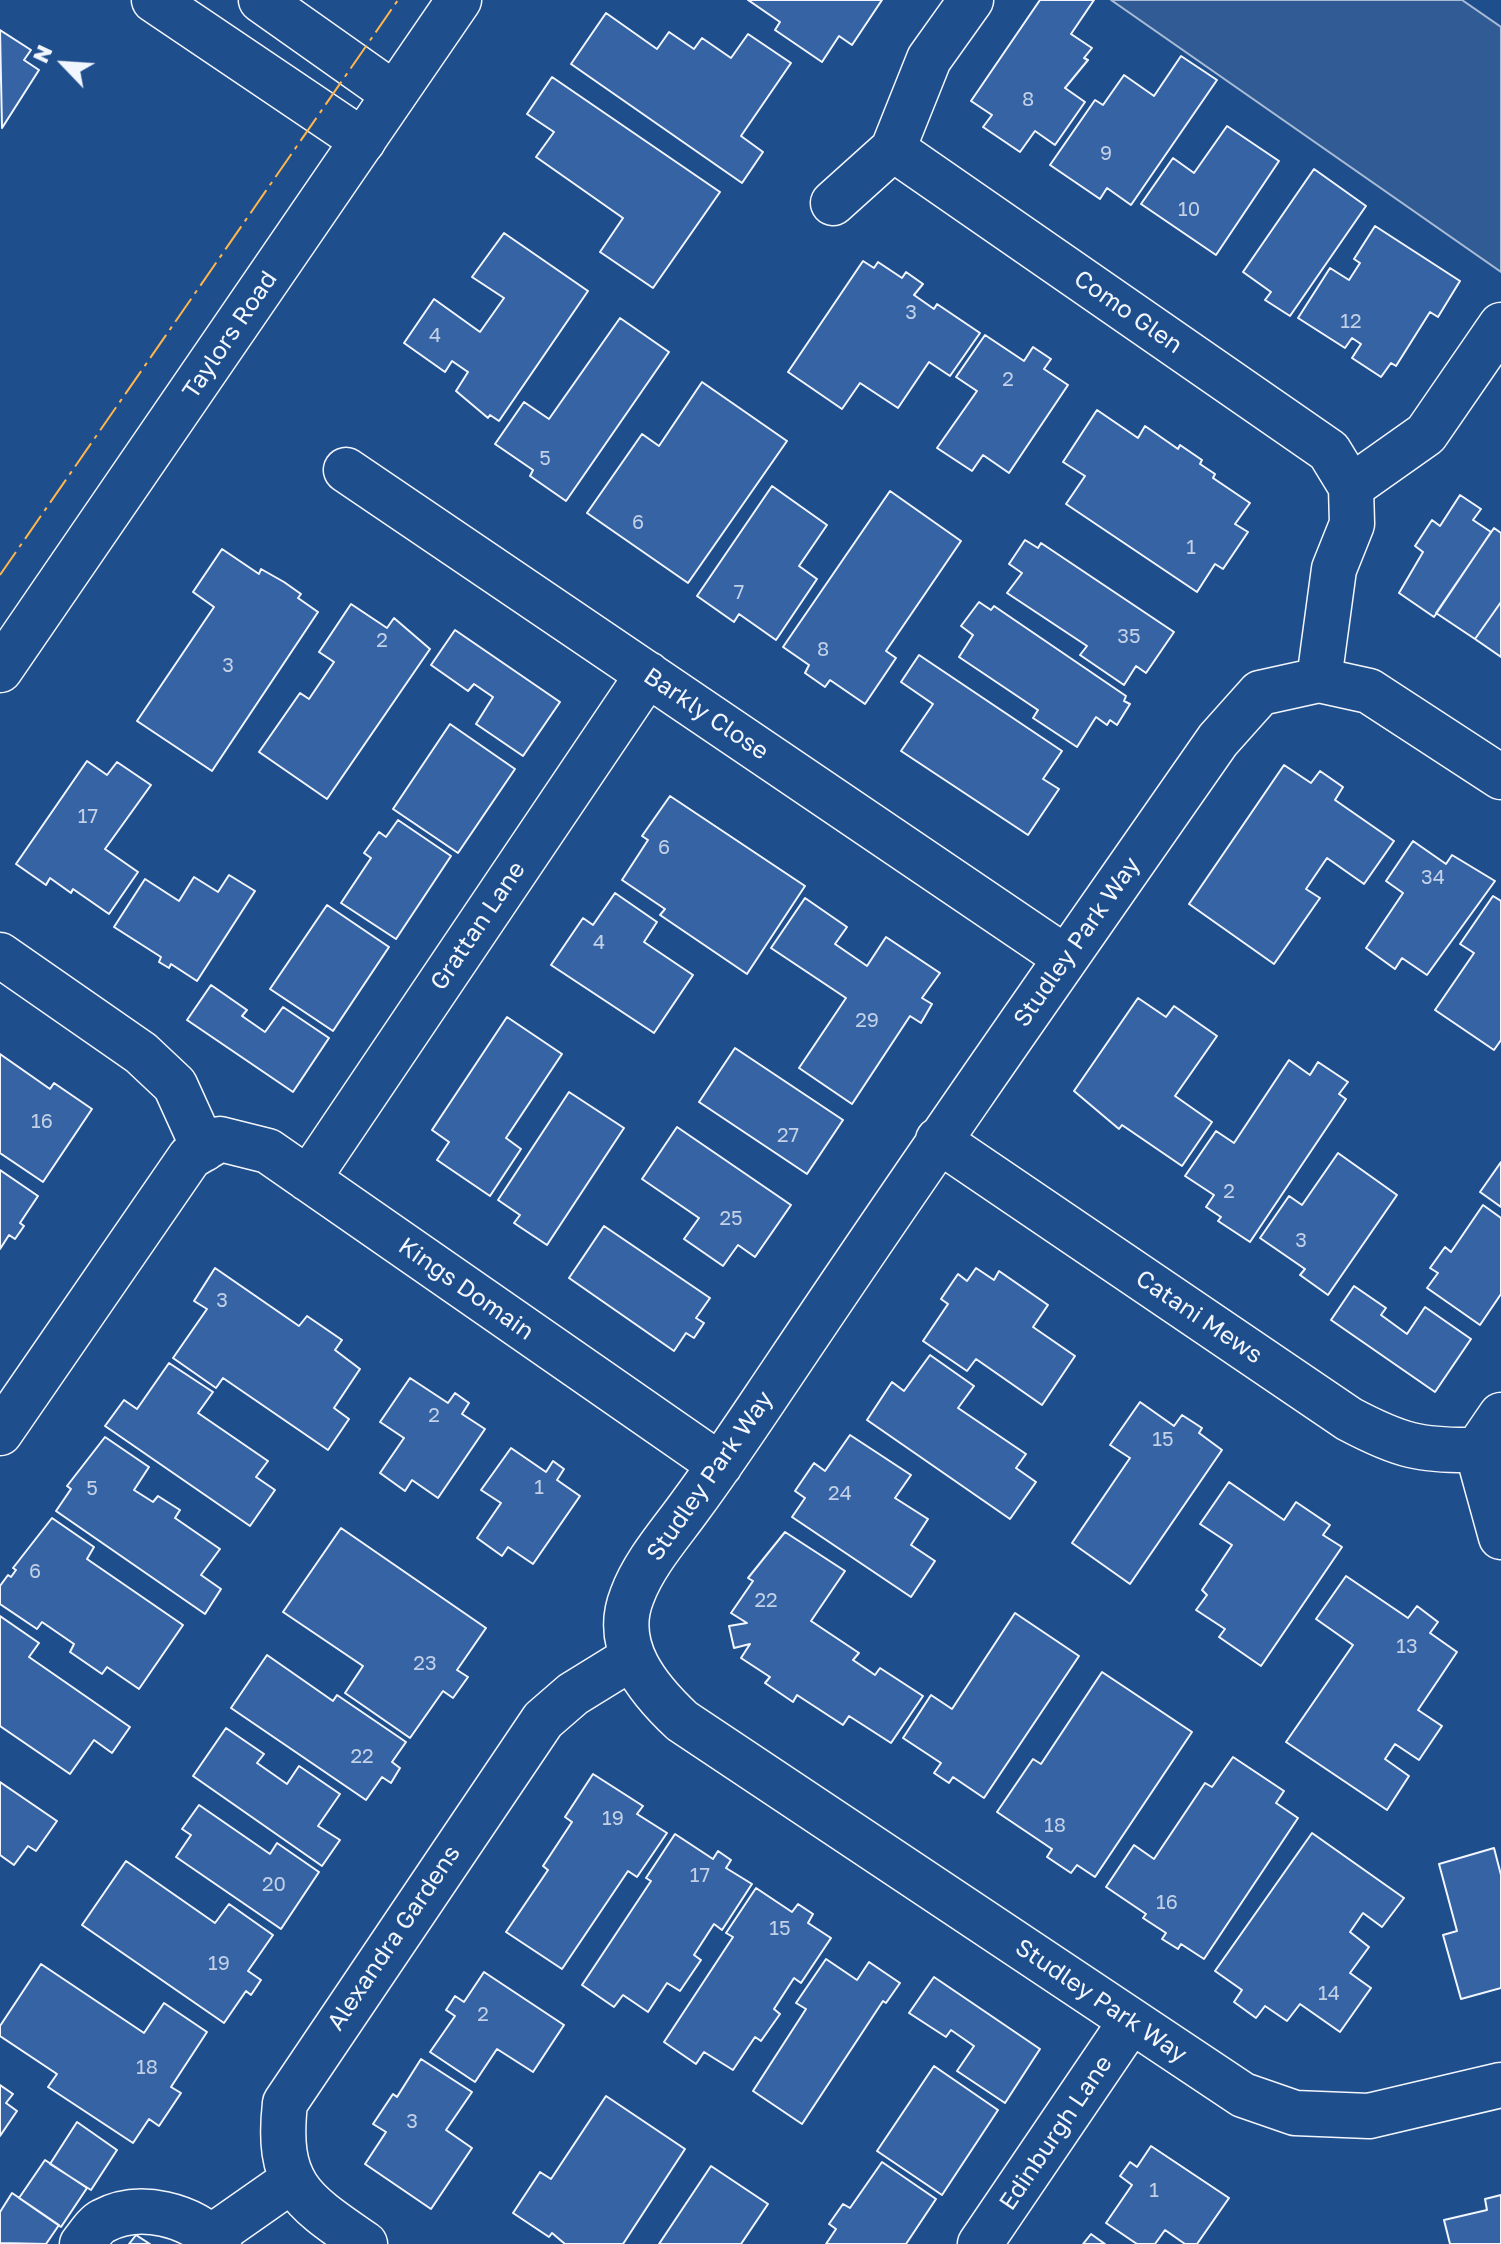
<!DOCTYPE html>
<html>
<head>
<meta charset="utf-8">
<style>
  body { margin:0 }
  #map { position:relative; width:1501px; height:2244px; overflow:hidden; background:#1f4e8c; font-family:"Golos Text",sans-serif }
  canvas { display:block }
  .north { position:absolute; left:24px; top:24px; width:80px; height:80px; -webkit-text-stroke:6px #1f4e8c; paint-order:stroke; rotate:295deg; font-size:22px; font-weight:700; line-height:32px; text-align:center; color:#f2f6ff }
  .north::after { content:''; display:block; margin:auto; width:28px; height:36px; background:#f2f6ff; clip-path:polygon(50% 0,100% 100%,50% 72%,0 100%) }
</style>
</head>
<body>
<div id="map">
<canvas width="1501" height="2244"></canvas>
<div class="north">N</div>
</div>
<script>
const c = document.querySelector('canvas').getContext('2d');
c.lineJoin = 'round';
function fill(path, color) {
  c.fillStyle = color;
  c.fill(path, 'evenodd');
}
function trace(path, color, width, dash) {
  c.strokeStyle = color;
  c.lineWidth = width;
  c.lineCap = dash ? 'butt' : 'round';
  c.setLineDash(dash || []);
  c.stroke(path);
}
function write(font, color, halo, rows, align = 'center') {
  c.font = font + ' "Golos Text",sans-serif';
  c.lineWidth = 6;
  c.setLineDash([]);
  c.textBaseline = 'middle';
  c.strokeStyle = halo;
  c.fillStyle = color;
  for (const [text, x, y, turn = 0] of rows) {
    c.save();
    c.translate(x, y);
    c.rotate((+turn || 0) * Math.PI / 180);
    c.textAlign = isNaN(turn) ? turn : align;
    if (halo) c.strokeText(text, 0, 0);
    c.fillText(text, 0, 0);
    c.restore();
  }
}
const green = new Path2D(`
  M1111,0H1462L1501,27V272Z`);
fill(green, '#305b95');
trace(green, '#a8bbd7', 2);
const building = new Path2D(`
  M748,0H882L852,45L839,36L822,62L775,30L780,22Z
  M1040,0H1094L1071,34L1092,48L1084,58L1088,60L1065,88L1085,102L1055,145L1035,131L1020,152L983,127L992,115L971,101Z
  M606,13L657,49L669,32L694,49L702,38L731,58L748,34L791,63L741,136L763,152L742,183L571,64Z
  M0,30L31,50L24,60L39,70L2,128Z
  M1181,56L1217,80L1131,205L1107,188L1100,199L1050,165L1095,100L1103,105L1124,75L1154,96Z
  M552,77L720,192L653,288L600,252L623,218L536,157L554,132L527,114Z
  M1227,126L1279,161L1216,255L1141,204L1173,158L1194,173Z
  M1314,169L1366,206L1290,316L1265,300L1271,292L1243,272Z
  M1375,226L1460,281L1438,317L1430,312L1396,366L1391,363L1381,377L1352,358L1361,344L1352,338L1345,348L1298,318L1330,268L1349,280L1360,263L1354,259Z
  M504,233L588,291L499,421L490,415L488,418L456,391L468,372L452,361L445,372L404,343L434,299L480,332L504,298L472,277Z
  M863,261L874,268L878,262L902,278L906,272L923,284L914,295L934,309L937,304L980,333L950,376L929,362L898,408L860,383L842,409L788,372Z
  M620,318L669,352L566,501L530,476L533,470L495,444L524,402L549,419Z
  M985,335L1024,361L1033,347L1051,359L1044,369L1068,385L1009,473L983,455L972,471L937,448L977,391L956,377Z
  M702,382L787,441L688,583L587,513L642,434L659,446Z
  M1097,410L1138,438L1145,426L1178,449L1180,445L1202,460L1200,464L1215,474L1213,478L1250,503L1235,524L1248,532L1223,569L1215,564L1197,592L1066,504L1085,476L1063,462Z
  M772,486L827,525L799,566L817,579L776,640L739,614L734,622L697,596Z
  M890,491L961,541L886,651L896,658L865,704L830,680L825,687L805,673L809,665L783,647Z
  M1460,495L1481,509L1473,520L1491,532L1434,617L1399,593L1423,552L1415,546L1432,520L1440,526Z
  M1494,528L1501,533V602L1475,639L1436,613Z
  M1025,540L1038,548L1041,543L1174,632L1146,673L1136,666L1124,685L1080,655L1087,646L1007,593L1022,573L1009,564Z
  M222,549L259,574L261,569L284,582L301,594L298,598L318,612L212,771L137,721L214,607L193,592Z
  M979,602L991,610L994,606L1126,696L1124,701L1130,704L1117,725L1110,720L1107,725L1096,717L1077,747L1033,718L1038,710L959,657L973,635L961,626Z
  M1501,602V657L1475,639Z
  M351,604L387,628L394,618L430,649L327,799L259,752L300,693L309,699L334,662L319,652Z
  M455,630L560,702L523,756L476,724L493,697L474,684L468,691L431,665Z
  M919,655L1062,751L1043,779L1059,789L1028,835L901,751L933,704L901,682Z
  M450,724L515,769L458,853L393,809Z
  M87,761L107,775L117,762L151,785L105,849L138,872L109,914L73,889L71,893L50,878L46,885L16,864Z
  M1284,765L1311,783L1320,771L1343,787L1335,800L1394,841L1364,884L1327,858L1306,889L1320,898L1274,964L1189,904Z
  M670,796L805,886L747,974L660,915L665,909L622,880L648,840L642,836Z
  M398,820L451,856L396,939L341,903L371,858L364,853L379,832L386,837Z
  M1413,841L1446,864L1452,855L1495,881L1427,975L1402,958L1395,969L1366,948L1403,893L1386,881Z
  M229,875L255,891L197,981L171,964L169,968L159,962L161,957L114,927L145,879L179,901L194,877L218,892Z
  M615,893L657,922L644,942L693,975L654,1033L551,965L583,918L593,925Z
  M1493,896L1501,901V1040L1494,1050L1435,1010L1474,953L1460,944Z
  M805,898L847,927L835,944L867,966L886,937L940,973L922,998L932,1004L921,1023L910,1016L852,1104L799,1068L846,998L771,948Z
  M327,905L389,947L333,1031L270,989Z
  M211,985L247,1010L242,1016L265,1032L283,1007L329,1038L293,1092L187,1020Z
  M1138,998L1166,1017L1174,1006L1217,1036L1175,1096L1212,1122L1182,1166L1122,1125L1119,1129L1074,1091Z
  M507,1017L562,1054L506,1138L521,1149L490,1196L437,1160L449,1142L432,1130Z
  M735,1048L843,1120L807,1174L699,1102Z
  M0,1054L50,1089L54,1083L92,1109L43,1182L0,1153Z
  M1289,1060L1310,1075L1318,1062L1348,1082L1339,1094L1346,1099L1250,1242L1218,1221L1221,1217L1206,1207L1214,1195L1185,1176L1216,1131L1234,1143Z
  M569,1092L624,1128L547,1245L514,1223L520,1215L498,1200Z
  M677,1127L791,1205L755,1257L738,1245L723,1266L684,1239L699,1218L642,1179Z
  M1338,1153L1397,1195L1328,1295L1300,1275L1305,1269L1260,1238L1289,1196L1302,1205Z
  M1501,1162V1207L1480,1192Z
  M0,1170L38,1196L20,1223L24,1226L15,1239L9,1235L0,1249Z
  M1483,1205L1501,1218V1294L1480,1325L1427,1288L1438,1273L1430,1268L1445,1247L1451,1252Z
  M604,1226L710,1298L696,1318L704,1323L694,1338L686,1333L674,1351L569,1278Z
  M215,1268L299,1326L307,1316L342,1340L335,1350L360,1369L334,1408L349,1419L328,1450L223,1378L216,1388L173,1358L207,1309L194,1301Z
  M976,1268L994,1280L999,1271L1048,1305L1033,1327L1075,1356L1042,1405L976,1359L967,1371L923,1341L948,1304L941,1299L958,1274L967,1281Z
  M1354,1286L1386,1308L1381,1315L1407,1334L1425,1307L1471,1339L1435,1392L1331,1320Z
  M930,1355L974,1386L958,1408L1026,1454L1016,1468L1036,1482L1010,1519L867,1420L892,1382L904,1391Z
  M169,1363L213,1392L198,1413L268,1461L256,1477L275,1490L250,1526L105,1426L124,1400L137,1409Z
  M410,1378L448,1403L455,1393L469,1403L462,1414L485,1429L438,1498L412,1480L405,1491L380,1473L404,1438L380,1422Z
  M1140,1402L1174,1426L1182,1415L1202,1428L1199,1433L1222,1450L1130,1584L1072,1543L1130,1458L1110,1445Z
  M850,1435L911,1475L895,1498L928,1519L911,1545L935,1561L911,1597L792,1517L805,1498L795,1491L814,1463L825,1471Z
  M105,1437L149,1467L134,1490L153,1502L158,1496L180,1510L175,1518L220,1549L201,1575L221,1589L205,1614L56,1511L71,1489L67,1486Z
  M511,1448L546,1472L553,1461L564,1469L557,1480L580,1496L533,1564L508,1547L502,1556L477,1538L501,1503L481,1490Z
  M1229,1482L1284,1520L1296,1502L1330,1525L1323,1535L1342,1547L1261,1666L1219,1637L1225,1629L1196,1610L1207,1595L1202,1590L1232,1545L1200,1524Z
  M52,1518L94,1547L87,1559L183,1625L139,1689L107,1667L102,1674L70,1652L74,1644L42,1622L37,1629L0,1604V1586L8,1575L11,1577L16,1570L13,1568Z
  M341,1528L486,1628L457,1670L468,1677L453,1698L443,1691L410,1738L345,1693L363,1666L283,1612Z
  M785,1532L845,1571L811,1621L859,1653L853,1660L875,1675L880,1668L923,1696L891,1743L849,1716L843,1725L797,1695L793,1702L765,1683L770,1677L741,1658L750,1644L734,1648L729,1626L747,1623L731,1613L753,1581L748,1578Z
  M1346,1576L1408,1618L1417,1606L1438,1622L1430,1633L1457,1652L1418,1710L1442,1726L1419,1760L1395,1744L1385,1759L1409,1776L1387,1810L1286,1742L1353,1645L1316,1619Z
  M1015,1613L1079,1656L984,1798L953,1777L949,1783L934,1773L941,1763L903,1738L931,1695L952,1709Z
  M0,1616L39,1643L29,1657L130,1727L112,1753L94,1740L70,1774L0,1726Z
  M267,1655L333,1701L337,1695L406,1742L392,1762L400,1768L391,1783L382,1777L366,1800L231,1708Z
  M1102,1672L1192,1732L1095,1877L1077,1865L1071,1873L1047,1857L1052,1849L997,1812L1033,1759L1041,1764Z
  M226,1728L264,1754L257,1763L287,1784L299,1766L340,1794L318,1826L340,1840L322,1866L193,1776Z
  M1233,1757L1284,1791L1276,1803L1298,1818L1204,1959L1181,1944L1178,1949L1162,1939L1166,1933L1143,1918L1146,1914L1106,1887L1134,1845L1154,1859L1205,1783L1212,1787Z
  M593,1774L643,1806L637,1814L667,1833L637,1877L628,1871L562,1969L506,1932L548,1870L543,1866L572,1822L565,1817Z
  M0,1782L57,1821L36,1851L28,1846L14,1865L0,1855Z
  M199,1805L270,1854L277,1843L319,1872L281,1929L176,1857L191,1835L182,1829Z
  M1312,1833L1404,1898L1382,1927L1363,1913L1350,1932L1369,1947L1350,1973L1371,1988L1340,2032L1300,2004L1287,2021L1265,2006L1256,2018L1234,2002L1242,1990L1215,1971Z
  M675,1834L713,1859L718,1851L731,1860L726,1868L752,1884L722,1930L714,1924L694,1955L701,1960L680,1991L667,1983L648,2012L623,1995L614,2007L582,1985L651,1881L646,1878Z
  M1494,1848L1501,1875V1988L1461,1999L1443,1935L1457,1931L1439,1864Z
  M126,1861L215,1923L229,1904L273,1935L248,1971L261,1980L251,1995L246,1991L224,2023L82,1925Z
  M756,1888L792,1912L798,1904L813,1914L808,1923L831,1938L801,1983L794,1978L774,2009L780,2014L761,2041L755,2037L733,2070L704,2052L696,2064L664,2042L733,1937L726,1933Z
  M826,1959L857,1980L869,1962L900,1983L886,2003L883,2001L802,2124L753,2091L806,2009L796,2003Z
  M41,1964L144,2033L164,2003L207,2032L171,2087L181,2093L159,2126L149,2119L133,2143L48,2087L57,2074L0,2036V2026Z
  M484,1972L564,2025L533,2072L497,2049L475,2082L430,2052L455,2016L446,2010L455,1996L464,2002Z
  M934,1977L1040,2049L1005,2103L957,2071L974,2046L951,2030L946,2037L909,2013Z
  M421,2059L472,2092L446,2130L472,2148L431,2209L365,2164L386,2132L373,2124L393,2094L397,2097Z
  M934,2066L998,2110L942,2195L877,2151Z
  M0,2085L13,2094L6,2103L17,2111L0,2136Z
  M606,2096L685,2149L623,2244H565L552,2233L549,2237L513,2213L540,2172L551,2179Z
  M77,2122L117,2150L91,2190L50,2164Z
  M1151,2146L1229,2198L1197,2244H1185L1165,2230L1155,2244H1137L1106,2223L1132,2185L1120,2176L1130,2162L1137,2167Z
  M45,2160L87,2188L61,2227L19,2198Z
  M882,2162L936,2199L906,2244H826L836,2229L829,2224L843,2204L850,2208Z
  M711,2166L768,2204L741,2244H659Z
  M12,2193L59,2225L46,2244L0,2243V2212Z
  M1501,2195V2244H1450L1444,2220L1487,2210L1485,2199Z
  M1091,2234L1105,2244H1083Z
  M136,2235L150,2244H129Z`);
fill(building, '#3563a3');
trace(building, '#f2f6ff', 2);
const minor = new Path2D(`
  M154,0L363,141
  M261,0L394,94
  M893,149L1329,451L1351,487L1352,524L1334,569L1319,680
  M833,203L893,149L929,59L971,0
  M346,470L1066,958
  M1351,487L1426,434L1501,325
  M1501,777L1369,691L1319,680L1260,693L1218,740C1071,951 923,1162 780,1376C751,1419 722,1463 691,1505C671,1533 644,1563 632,1596C612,1646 648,1689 682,1721L1243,2095L1295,2113L1369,2116L1501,2085
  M0,955L141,1053L175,1085L204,1149
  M938,1140L1349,1419C1400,1446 1420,1451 1477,1450
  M308,1179L648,674
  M1501,1415L1477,1450L1501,1537
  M0,1433L190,1157L220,1139L268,1151L720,1465
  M211,2237L291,2181
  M82,2244C88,2237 95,2225 103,2221C140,2201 191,2215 219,2244
  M365,2244C301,2200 276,2185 285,2103L543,1720L573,1694L633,1657
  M980,2244L1131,2021`);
const secondary = new Path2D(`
  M0,670L459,0`);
trace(minor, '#f2f6ff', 47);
trace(secondary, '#f2f6ff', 47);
trace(minor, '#1f4e8c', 44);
trace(secondary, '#1f4e8c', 44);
trace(new Path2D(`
  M0,575L398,0`), '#ffb74d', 2, [28, 6, 4, 6]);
write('20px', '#c3d1e8', null, [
  ["8",1028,100],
  ["9",1106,154],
  ["10",1189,210],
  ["3",911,313],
  ["12",1351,322],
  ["4",435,336],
  ["2",1008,380],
  ["5",545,459],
  ["6",638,523],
  ["1",1191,548],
  ["7",739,593],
  ["35",1129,637],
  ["2",382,641],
  ["8",823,650],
  ["3",228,666],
  ["17",88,817],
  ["6",664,848],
  ["34",1433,878],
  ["4",599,943],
  ["29",867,1021],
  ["16",42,1122],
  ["27",788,1136],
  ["2",1229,1192],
  ["25",731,1219],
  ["3",1301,1241],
  ["3",222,1301],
  ["2",434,1416],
  ["15",1163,1440],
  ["1",539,1488],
  ["5",92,1489],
  ["24",840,1494],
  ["6",35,1572],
  ["22",766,1601],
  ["13",1407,1647],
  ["23",425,1664],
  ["22",362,1757],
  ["19",613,1819],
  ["18",1055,1826],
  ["17",700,1876],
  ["20",274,1885],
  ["16",1167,1903],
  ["15",780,1929],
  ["19",219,1964],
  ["14",1329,1994],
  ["2",483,2015],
  ["18",147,2068],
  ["3",412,2122],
  ["1",1154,2191]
]);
write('24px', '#f2f6ff', '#1f4e8c', [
  ["Como Glen",1128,312,35],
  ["Taylors Road",230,335,-56],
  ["Barkly Close",706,714,34],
  ["Grattan Lane",478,926,-56],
  ["Studley Park Way",1077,942,-55],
  ["Kings Domain",466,1289,35],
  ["Catani Mews",1199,1317,34],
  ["Studley Park Way",710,1476,-55],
  ["Alexandra Gardens",394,1938,-56],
  ["Studley Park Way",1101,2001,34],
  ["Edinburgh Lane",1056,2133,-56]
]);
</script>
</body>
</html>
